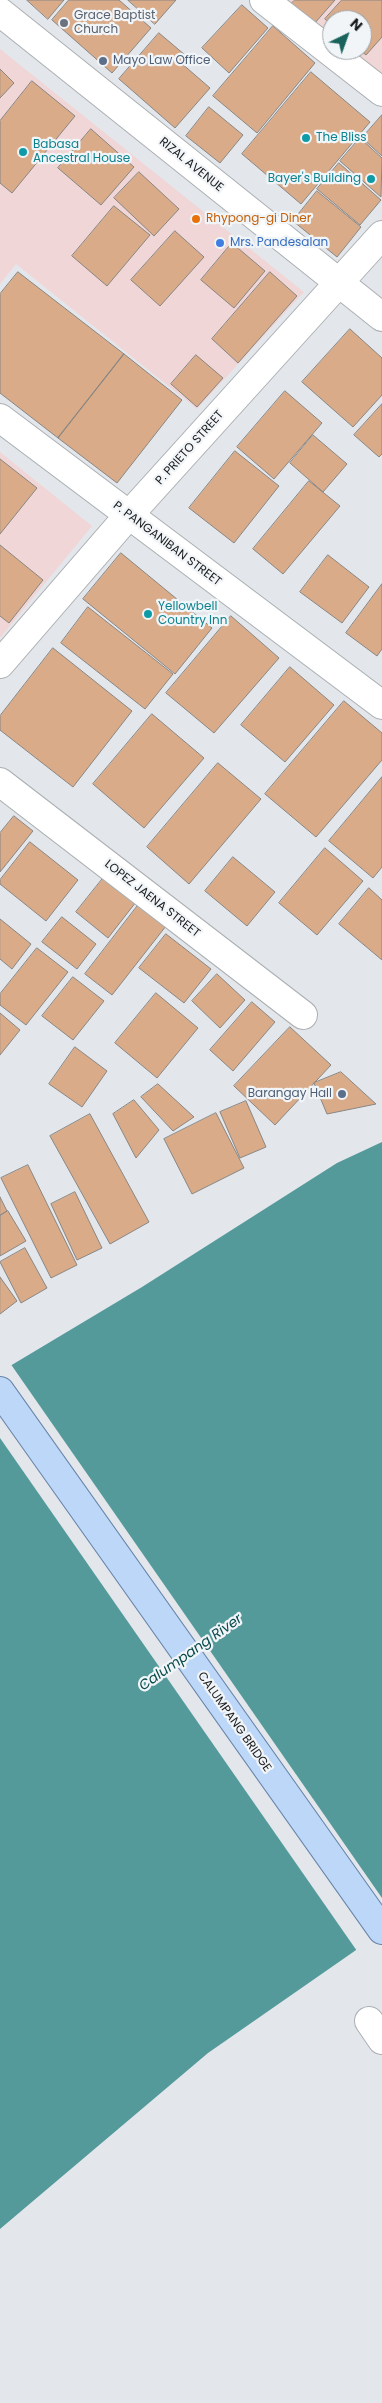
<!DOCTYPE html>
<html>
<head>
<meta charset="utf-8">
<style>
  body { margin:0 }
  #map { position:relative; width:382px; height:2403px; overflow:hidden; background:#e3e7eb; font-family:Poppins,sans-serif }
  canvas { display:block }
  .north { position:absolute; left:322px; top:10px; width:50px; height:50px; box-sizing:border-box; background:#f1f5f8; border:1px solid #9b9ea0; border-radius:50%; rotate:42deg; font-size:14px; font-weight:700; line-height:20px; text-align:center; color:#1a1b1d }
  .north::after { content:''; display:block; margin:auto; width:18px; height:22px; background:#18635c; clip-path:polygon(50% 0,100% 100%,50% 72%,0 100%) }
</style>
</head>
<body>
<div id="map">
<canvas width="382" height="2403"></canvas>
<div class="north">N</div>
</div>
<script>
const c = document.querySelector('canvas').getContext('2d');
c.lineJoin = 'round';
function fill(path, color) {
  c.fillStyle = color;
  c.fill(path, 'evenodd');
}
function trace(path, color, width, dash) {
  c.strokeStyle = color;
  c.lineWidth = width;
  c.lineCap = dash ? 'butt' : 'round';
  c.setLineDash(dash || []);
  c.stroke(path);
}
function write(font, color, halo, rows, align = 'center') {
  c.font = font + ' Poppins,sans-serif';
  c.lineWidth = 4.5;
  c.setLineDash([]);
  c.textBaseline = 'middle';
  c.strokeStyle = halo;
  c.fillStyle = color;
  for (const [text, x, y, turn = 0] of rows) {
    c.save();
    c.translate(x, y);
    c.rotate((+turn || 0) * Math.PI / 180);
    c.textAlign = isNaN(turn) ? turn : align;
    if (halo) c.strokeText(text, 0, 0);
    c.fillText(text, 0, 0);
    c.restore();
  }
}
fill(new Path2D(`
  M276,0H382V82L341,50H362V20H332V43Z
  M0,49L304,292L197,409L16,264L0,284Z
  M0,452L92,526L0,638Z`), '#f0d6d6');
fill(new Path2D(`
  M382,1142V1932L208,2053L0,2229V1372L142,1287L337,1163Z`), '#549a9b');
fill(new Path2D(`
  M10,1363L382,1898V1935L357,1951L0,1438V1369Z`), '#e3e7eb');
const building = new Path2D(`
  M27,0H64L48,19Z
  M69,0H119L151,28L112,73L52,20Z
  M128,0H176L155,24Z
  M295,0H335L314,24L291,4Z
  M342,0H382V37L366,55L360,50H362V20H332V25L325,19Z
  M242,5L268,28L229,73L202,48Z
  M273,26L315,63L257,133L213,96Z
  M159,33L185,55L180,62L210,88L175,128L119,79Z
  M0,69L14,83L0,98Z
  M311,72L370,122L301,204L242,154Z
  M32,81L75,116L12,193L0,183V121Z
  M209,107L243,135L220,163L186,136Z
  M382,115V156L362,138Z
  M91,129L134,167L101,205L58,168Z
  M360,138L382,158L381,197L340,161Z
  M339,163L381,200L360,225L317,189Z
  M139,172L179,209L154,236L114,198Z
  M317,191L361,227L337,257L293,221Z
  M114,206L150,235L107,286L72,256Z
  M175,231L204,257L160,306L131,280Z
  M232,243L265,271L234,308L201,280Z
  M18,272L124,354L58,438L0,393V294Z
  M270,272L297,296L238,363L212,339Z
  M350,329L382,358V395L353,427L302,382Z
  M124,354L182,400L117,483L58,438Z
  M196,355L223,378L197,407L171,384Z
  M285,391L322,423L274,479L237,447Z
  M382,404V454L379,457L354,435Z
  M313,435L347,464L323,492L290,463Z
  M235,451L279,486L234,543L189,508Z
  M0,459L37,488L0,534Z
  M309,481L340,506L283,574L253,549Z
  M0,545L43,580L9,623L0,616Z
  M121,553L212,628L175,674L83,599Z
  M328,555L369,587L342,623L300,592Z
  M382,584V649L377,656L346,633Z
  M88,607L173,674L145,709L61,643Z
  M231,616L279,658L214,733L166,693Z
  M53,648L132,711L73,787L0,730V716Z
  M290,667L334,705L285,762L241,725Z
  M344,701L382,733V760L316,837L265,794Z
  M152,714L204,758L144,828L93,784Z
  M218,763L261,799L189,884L147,847Z
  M382,777V867L373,878L329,841Z
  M14,816L33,831L0,872V833Z
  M30,842L78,880L46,921L0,884V880Z
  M325,848L363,881L317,935L279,903Z
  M233,857L275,892L247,926L205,891Z
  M104,877L136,902L108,938L76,912Z
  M369,888L382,900V960L339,924Z
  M139,904L166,926L112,995L85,974Z
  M62,917L96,944L77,969L42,942Z
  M0,919L31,944L12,969L0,959Z
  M166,934L211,969L184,1003L139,968Z
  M37,948L68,972L26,1025L0,1005V994Z
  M217,974L245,1000L220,1028L192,1001Z
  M73,977L104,1001L73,1040L42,1016Z
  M156,993L198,1028L157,1078L115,1043Z
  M252,1002L275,1022L233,1071L210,1050Z
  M0,1013L20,1030L0,1055Z
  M290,1027L331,1065L275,1125L234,1086Z
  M75,1047L107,1071L82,1107L49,1084Z
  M341,1072L376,1104L327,1114L314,1083Z
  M158,1084L194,1117L173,1131L141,1097Z
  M134,1100L159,1130L136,1158L113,1114Z
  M246,1101L266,1147L240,1158L220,1112Z
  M216,1113L244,1168L192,1194L164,1139Z
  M90,1114L149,1222L110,1244L50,1136Z
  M28,1165L77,1265L51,1278L1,1178Z
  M75,1192L102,1248L77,1260L51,1204Z
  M0,1197L7,1211L0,1215Z
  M8,1211L26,1241L0,1256V1216Z
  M25,1248L47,1288L21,1303L0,1262Z
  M0,1277L17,1301L0,1314Z`);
fill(building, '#d9ab89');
trace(building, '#898683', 1);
const minor = new Path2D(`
  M264,0L382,92
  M0,12L382,317
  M0,418L382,705
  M0,664L128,516L382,235
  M0,782L303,1015
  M369,2021L382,2040`);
const major = new Path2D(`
  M0,1391L382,1930`);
trace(minor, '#abafb2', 30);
trace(major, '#6784a9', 30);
trace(minor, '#fff', 28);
trace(major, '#bdd7f9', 28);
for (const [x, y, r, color] of [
  [64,23,5,"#6b7280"],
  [103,61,5,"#5c6f8a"],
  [306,138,5,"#0f9aa8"],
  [23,152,5,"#0f9aa8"],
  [371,179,5,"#0f9aa8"],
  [196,219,5,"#e8710a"],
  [220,243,5,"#3f7fe0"],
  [148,614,5,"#0f9aa8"],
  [342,1094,5,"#5c6f8a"]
]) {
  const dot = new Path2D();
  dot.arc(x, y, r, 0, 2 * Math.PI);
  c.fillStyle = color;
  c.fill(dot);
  trace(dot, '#f1f5f8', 2);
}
write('12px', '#5b616d', '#f1f5f8', [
  ["Grace Baptist",74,16],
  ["Church",74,30]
], 'left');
write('12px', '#4e5e75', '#f1f5f8', [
  ["Mayo Law Office",113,61],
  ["Barangay Hall",332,1094,"right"]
], 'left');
write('12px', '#0d838f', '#f1f5f8', [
  ["The Bliss",316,138],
  ["Babasa",33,145],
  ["Ancestral House",33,159],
  ["Bayer's Building",361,179,"right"],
  ["Yellowbell",158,607],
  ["Country Inn",158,621]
], 'left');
write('12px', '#1a1b1d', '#f1f5f8', [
  ["RIZAL AVENUE",191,165,39],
  ["P. PRIETO STREET",190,448,-48],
  ["P. PANGANIBAN STREET",167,544,37],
  ["LOPEZ JAENA STREET",152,899,38],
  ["CALUMPANG BRIDGE",234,1722,55]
]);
write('12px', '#c56008', '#f1f5f8', [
  ["Rhypong-gi Diner",206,219]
], 'left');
write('12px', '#366cbe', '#f1f5f8', [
  ["Mrs. Pandesalan",230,243]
], 'left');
write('italic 14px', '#094b4c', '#f1f5f8', [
  ["Calumpang River",191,1653,-35]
]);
</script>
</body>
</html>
